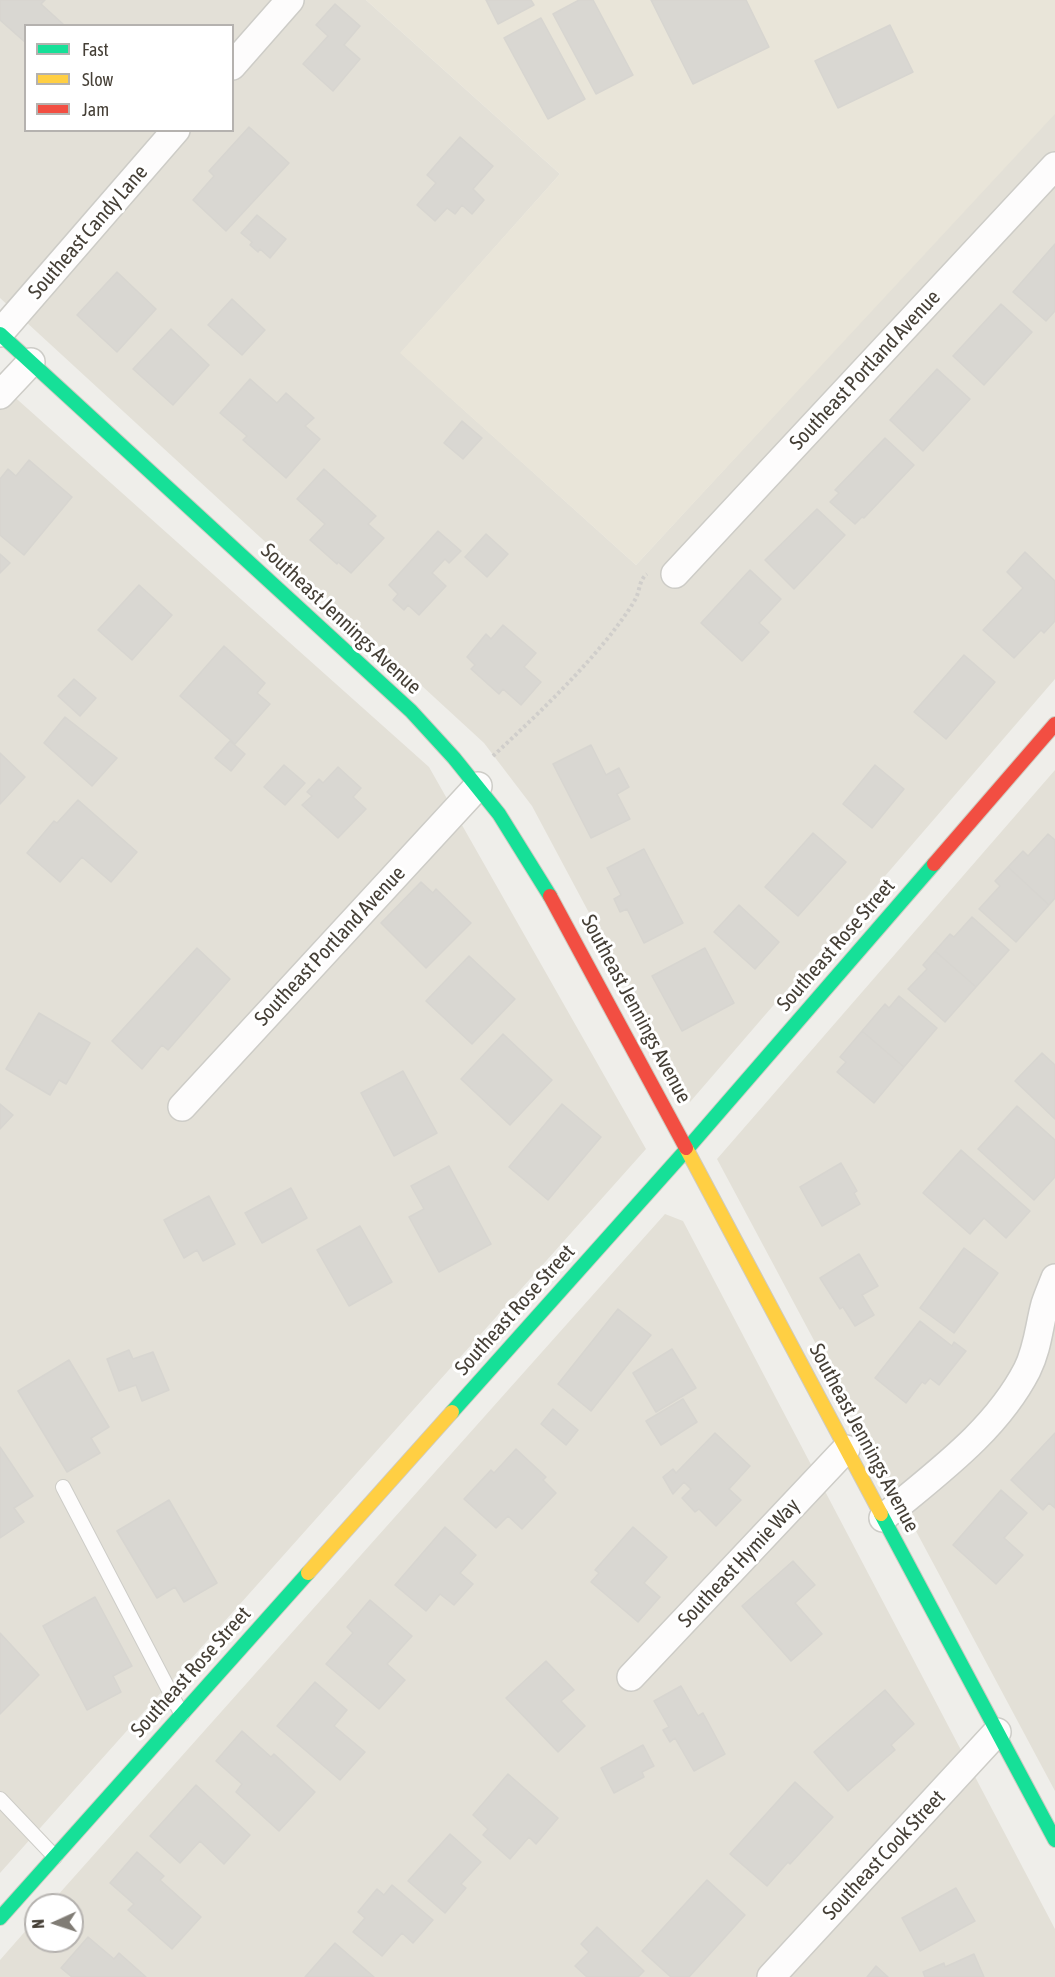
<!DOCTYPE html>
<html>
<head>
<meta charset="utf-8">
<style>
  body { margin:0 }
  #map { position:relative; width:1055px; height:1977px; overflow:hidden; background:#efeeea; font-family:"Asap Condensed",sans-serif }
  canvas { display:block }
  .legend { position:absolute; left:24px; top:24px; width:210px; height:108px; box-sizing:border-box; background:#fff; border:2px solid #b5b2af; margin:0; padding:8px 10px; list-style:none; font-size:18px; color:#453f36 }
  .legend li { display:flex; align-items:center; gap:12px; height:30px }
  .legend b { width:30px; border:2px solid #b5b2af }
  .north { position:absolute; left:24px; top:1893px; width:60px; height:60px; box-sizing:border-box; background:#fff; border:2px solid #b5b2af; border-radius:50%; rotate:267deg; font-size:16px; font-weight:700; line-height:24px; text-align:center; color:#453f36 }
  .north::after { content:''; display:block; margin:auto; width:21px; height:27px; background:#807c75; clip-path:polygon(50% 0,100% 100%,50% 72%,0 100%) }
</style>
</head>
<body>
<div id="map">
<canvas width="1055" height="1977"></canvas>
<ul class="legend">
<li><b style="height:8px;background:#16e098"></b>Fast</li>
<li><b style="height:8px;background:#ffcf43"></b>Slow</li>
<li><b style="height:8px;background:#f24e42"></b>Jam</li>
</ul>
<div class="north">N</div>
</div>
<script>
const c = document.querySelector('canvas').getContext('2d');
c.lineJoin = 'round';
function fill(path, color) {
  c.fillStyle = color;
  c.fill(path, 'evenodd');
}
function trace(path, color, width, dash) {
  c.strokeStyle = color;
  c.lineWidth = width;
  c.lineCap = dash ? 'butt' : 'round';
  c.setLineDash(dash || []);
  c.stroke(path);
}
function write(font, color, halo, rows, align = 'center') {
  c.font = font + ' "Asap Condensed",sans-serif';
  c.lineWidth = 6;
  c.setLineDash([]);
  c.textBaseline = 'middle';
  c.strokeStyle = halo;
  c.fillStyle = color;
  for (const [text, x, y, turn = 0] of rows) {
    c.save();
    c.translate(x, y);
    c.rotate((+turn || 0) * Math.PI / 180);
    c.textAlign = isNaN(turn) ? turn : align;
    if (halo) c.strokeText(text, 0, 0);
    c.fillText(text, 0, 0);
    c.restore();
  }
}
fill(new Path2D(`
  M0,0H366L560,174L401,353L636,565L1055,110V679L690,1102L532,806L484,743L0,298ZM26,26H232V130H26Z
  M0,384L429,767L646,1149L0,1873Z
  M1055,770V1791L717,1159Z
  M665,1214L683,1221L1055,1929V1977H0V1960L36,1919V1941H72V1905H49Z`), '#e3e0d7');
fill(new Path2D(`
  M366,0H1055V114L636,565L400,353L560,174Z`), '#e9e5d9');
const building = new Path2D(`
  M0,0H45L41,4L63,24L61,26H26V43L0,20Z
  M486,0H531L534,5L498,24Z
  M579,0H593L633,75L596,94L553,14Z
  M651,0H746L769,47L693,84Z
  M335,4L360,26L344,45L360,59L333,91L303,64L328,36L316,25Z
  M541,18L585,99L548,119L504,38Z
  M890,25L913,72L838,108L815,61Z
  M249,127L289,163L226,231L193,200L214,176L209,171Z
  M460,137L493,166L473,189L484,200L472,214L462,205L455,214L447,208L435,221L417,205L436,183L427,175Z
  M257,215L286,239L270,258L260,249L258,252L250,245L252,242L241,233Z
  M1055,244V311L1046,321L1013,292Z
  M117,272L156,309L117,352L77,315Z
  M232,299L265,330L242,355L208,325Z
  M1001,304L1032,332L984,385L953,356Z
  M171,329L209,365L173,405L133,369Z
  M937,369L970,399L923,451L890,420Z
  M250,379L277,403L286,393L314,418L305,426L320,439L286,478L243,440L247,436L220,413Z
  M462,421L482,438L463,459L444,443Z
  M885,438L914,465L864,518L862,517L855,524L830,502L839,493L835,490Z
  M29,460L72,497L24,555L0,535V479L8,469L16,476Z
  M324,469L376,516L368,524L384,538L351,573L338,562L337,564L310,540L325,524L297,499Z
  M817,509L845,535L794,589L765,560Z
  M438,531L461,551L449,563L445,559L432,573L446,586L419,615L408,605L404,610L393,600L398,594L389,585Z
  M486,534L508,554L487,577L465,557Z
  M1025,552L1055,581V621L1044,633L1041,630L1014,658L983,630L1023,588L1007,572Z
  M0,554L10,563L0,573Z
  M750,570L781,599L759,623L769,632L742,661L701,623Z
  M139,585L172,615L132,660L98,630Z
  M503,625L536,653L524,667L541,682L521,705L503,689L499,694L471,669L475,665L467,657L486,634L491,639Z
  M224,646L265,683L257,693L270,704L235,744L180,696Z
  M964,655L995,682L946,739L914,712Z
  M74,679L96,698L80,716L58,696Z
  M65,717L117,758L92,786L44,743Z
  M230,741L245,754L231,771L215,758Z
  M591,745L606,775L619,768L629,787L617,794L630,819L591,838L553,764Z
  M0,753L25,777L0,804Z
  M284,765L305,783L285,805L264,787Z
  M875,765L904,789L872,828L843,804Z
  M338,767L361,788L353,797L366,809L338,838L302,805L312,796L307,792L319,779L323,783Z
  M78,800L137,852L111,882L82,857L60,882L27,853L54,821L57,823Z
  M813,833L846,862L798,916L765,887Z
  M1048,834L1055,840V898L1049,905L1008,867L1023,851L1028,856Z
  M644,849L683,923L644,943L627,909L620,912L614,899L621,895L607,868Z
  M1008,867L1049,905L1016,942L979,909L1000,886L995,881Z
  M421,882L433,893L436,889L471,923L426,968L381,923Z
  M739,905L779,942L755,969L714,932Z
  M972,917L1009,950L976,987L935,951L950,934L954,937Z
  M197,948L230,979L168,1050L162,1045L142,1069L112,1041Z
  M705,948L734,1003L682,1031L652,976Z
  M935,951L976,987L945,1022L908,989L927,969L923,965Z
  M469,956L515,999L472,1044L426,1001Z
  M899,996L937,1028L904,1067L862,1031L885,1004L889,1008Z
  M39,1013L90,1043L66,1084L59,1080L50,1095L6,1069Z
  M862,1031L904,1067L874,1103L837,1072L846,1062L840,1057Z
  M503,1034L552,1080L510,1125L461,1079Z
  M1042,1053L1055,1065V1119L1015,1081Z
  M403,1071L437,1133L394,1156L361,1093Z
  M0,1104L13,1115L0,1129Z
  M562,1104L601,1137L548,1200L509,1167Z
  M1017,1106L1055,1140V1177L1034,1200L978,1149Z
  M961,1150L1030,1211L1006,1238L984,1218L970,1234L923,1193Z
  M841,1163L857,1191L854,1193L860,1204L822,1226L800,1187Z
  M449,1166L491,1244L439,1272L409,1217L424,1209L411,1186Z
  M291,1188L307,1218L262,1243L245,1213Z
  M209,1196L235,1244L203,1261L197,1250L184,1258L164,1220Z
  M360,1226L392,1282L349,1306L317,1250Z
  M964,1248L998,1273L954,1333L920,1308Z
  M859,1254L878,1286L862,1295L874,1315L855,1326L843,1307L840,1309L820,1278Z
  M618,1309L651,1335L591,1411L558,1384Z
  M920,1321L952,1346L954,1342L966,1351L939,1385L930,1378L925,1384L922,1382L906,1403L875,1378Z
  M672,1349L696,1388L656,1412L633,1373Z
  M129,1350L133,1359L153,1352L169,1390L142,1401L136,1385L119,1391L107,1359Z
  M69,1360L109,1427L91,1438L100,1453L67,1472L18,1391Z
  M683,1399L697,1422L661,1445L646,1421Z
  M553,1409L578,1430L566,1445L541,1424Z
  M715,1433L750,1466L729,1489L741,1500L716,1526L699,1509L695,1512L682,1498L691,1489L684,1482L673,1494L663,1477L673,1469L676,1473Z
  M1055,1433V1508L1049,1503L1043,1510L1011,1480Z
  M0,1447L33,1496L14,1508L24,1522L0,1538Z
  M516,1449L546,1477L543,1480L556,1493L522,1529L508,1516L496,1528L464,1499L491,1470L494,1473Z
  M1001,1490L1027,1513L1004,1538L1023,1555L996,1584L953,1545Z
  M169,1500L217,1583L184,1602L175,1587L157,1598L117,1531Z
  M445,1527L476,1555L460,1573L473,1584L454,1605L440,1594L426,1611L395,1585Z
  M633,1527L667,1557L644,1583L660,1597L638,1622L591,1582L599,1573L595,1570Z
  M793,1561L815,1585L795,1603L822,1634L791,1661L742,1606Z
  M95,1597L132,1666L113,1676L121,1692L87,1710L43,1626Z
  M370,1600L412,1636L387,1664L405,1680L379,1709L326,1664L353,1633L347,1627Z
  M0,1633L39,1675L0,1714Z
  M546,1661L574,1690L561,1701L585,1726L558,1752L506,1698Z
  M315,1682L347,1710L334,1726L365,1752L340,1780L277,1726Z
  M681,1686L698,1716L703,1713L725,1754L694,1771L675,1738L670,1742L663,1730L669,1727L654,1701Z
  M885,1690L914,1724L891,1745L895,1750L848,1791L814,1752Z
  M242,1731L271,1757L274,1754L315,1792L279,1831L236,1792L242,1784L216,1761Z
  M643,1745L654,1766L642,1772L644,1777L614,1793L601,1768Z
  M508,1774L558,1818L536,1844L529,1837L510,1859L483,1835L488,1829L473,1815Z
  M795,1782L833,1817L790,1864L788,1862L767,1886L730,1854Z
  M196,1785L250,1835L224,1864L200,1841L180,1863L150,1836Z
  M450,1834L481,1862L461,1884L466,1888L445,1913L408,1881Z
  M137,1852L164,1876L160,1880L201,1917L172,1949L128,1910L134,1904L110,1883Z
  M707,1880L745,1915L689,1977H671L642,1951Z
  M392,1885L433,1920L413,1943L402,1933L382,1956L353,1932L365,1918L358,1912L377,1889L384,1895Z
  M956,1888L975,1921L920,1951L902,1918Z
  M597,1927L644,1971L638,1977H587L575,1966L589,1952L581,1944Z
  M88,1937L114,1959L119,1953L146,1977H72L61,1968Z
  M335,1943L374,1977H305Z
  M974,1954L984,1977H925L923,1972L944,1963L945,1967Z
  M876,1966L888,1977H867Z`);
fill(building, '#d9d7d2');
trace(building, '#d7d5d0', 1.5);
const lane = new Path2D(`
  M63,1487L182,1715
  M0,1799L55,1857`);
const street = new Path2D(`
  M232,66L290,0
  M0,333L176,130
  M0,395L31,362
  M675,574L1055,166
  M182,1107L478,786
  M883,1518C935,1474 995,1432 1027,1370C1038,1348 1039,1326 1045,1304C1048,1295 1052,1286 1055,1278
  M631,1677L846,1449
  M771,1977L997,1732`);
const fast = new Path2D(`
  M0,334L411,711L454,758L499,814L550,896
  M452,1412L687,1149L934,864
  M881,1514L1055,1840
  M0,1918L308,1573`);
const slow = new Path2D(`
  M686,1148L881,1514
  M308,1573L452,1412`);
const jam = new Path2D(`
  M934,864L1055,724
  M550,896L686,1148`);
trace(lane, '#cdccc7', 16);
trace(street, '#cdccc7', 30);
trace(fast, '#cecbc1', 16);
trace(slow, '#cecbc1', 16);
trace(jam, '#cecbc1', 16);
trace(new Path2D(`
  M493,756C535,717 576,678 612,633C620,622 629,611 636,598C640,590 639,580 647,574`), '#d0cecb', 4, [3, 3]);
trace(lane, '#fdfcfc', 14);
trace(street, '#fdfcfc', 27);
trace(fast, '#16e098', 14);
trace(slow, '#ffcf43', 14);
trace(jam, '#f24e42', 14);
write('21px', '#453f36', '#fff', [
  ["Southeast Candy Lane",88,232,-49],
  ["Southeast Portland Avenue",865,370,-47],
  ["Southeast Jennings Avenue",341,619,43],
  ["Southeast Rose Street",836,945,-49],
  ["Southeast Portland Avenue",330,946,-47],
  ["Southeast Jennings Avenue",636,1009,62],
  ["Southeast Rose Street",515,1310,-48],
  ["Southeast Jennings Avenue",864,1438,62],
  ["Southeast Hymie Way",739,1563,-47],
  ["Southeast Rose Street",191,1672,-48],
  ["Southeast Cook Street",884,1855,-47]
]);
</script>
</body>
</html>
